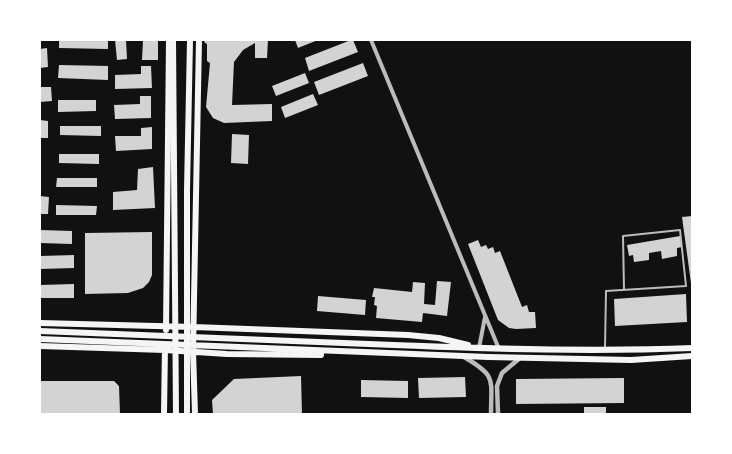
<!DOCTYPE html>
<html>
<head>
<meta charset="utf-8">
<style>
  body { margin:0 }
  #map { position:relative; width:732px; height:454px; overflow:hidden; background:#111; font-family:"Work Sans",sans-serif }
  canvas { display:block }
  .frame { position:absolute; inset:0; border:41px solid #fff; pointer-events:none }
</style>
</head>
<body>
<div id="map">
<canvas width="732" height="454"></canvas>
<div class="frame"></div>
</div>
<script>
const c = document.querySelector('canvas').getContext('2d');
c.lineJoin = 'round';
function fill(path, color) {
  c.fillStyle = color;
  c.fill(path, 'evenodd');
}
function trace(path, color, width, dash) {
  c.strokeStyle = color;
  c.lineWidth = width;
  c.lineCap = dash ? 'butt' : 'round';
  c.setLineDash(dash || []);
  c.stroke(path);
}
fill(new Path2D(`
  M59,40H108V49L59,48Z
  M115,40H126L127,59L117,60Z
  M143,40H158V60H142Z
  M206,40H268L267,58H255V43L243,50L234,62L232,105L272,104V121L224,123L213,118L206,107L210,63L207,61V44L204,42Z
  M295,40H318L298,48Z
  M351,40H353L358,52L309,71L305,58Z
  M47,48L48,67L40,68V49Z
  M363,63L368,76L319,95L314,82Z
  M59,65L108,66V80L58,78Z
  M141,66H151L152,88L115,89V75L141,74Z
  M305,73L309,83L276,96L272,86Z
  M40,87H51L52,101L40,102Z
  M313,94L318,105L285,118L281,107Z
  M140,96H151V118L115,119L114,105L140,104Z
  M58,100H96V111L58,112Z
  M40,120L48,121V138H40Z
  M60,126H101V136L60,135Z
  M152,127V149L116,151L115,136H141V128Z
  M232,134L249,135L248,164L231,163Z
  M59,154H99V164L59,163Z
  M153,167L155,208L113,210V192L137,190L138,169Z
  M57,178H97V187H56Z
  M40,196L49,197L48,214H40Z
  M56,205L97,206L96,215H56Z
  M692,216V283H691L682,217Z
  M40,230L72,231V244L40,243Z
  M152,232V275L149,282L143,288L128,293L85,294V233Z
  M680,236L682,247L677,248V256L662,259L661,251L649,253V260L634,262L633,255L629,256L627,245Z
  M478,240L481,247L486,245L488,249L493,247L495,253L500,251L522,307L527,305L529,312H535L536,328L516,329L509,328L498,320L468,244Z
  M74,255V268L40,269V256Z
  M437,281L451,282L447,316L423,313L422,322L376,318L377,306L374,305L375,297H372L374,288L412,292L413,282L425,283L424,304L435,305Z
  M74,284V298H40V285Z
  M686,294L687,322L615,326L614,299Z
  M318,296L366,300L365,315L317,311Z
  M301,376L302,414H213L212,400L234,379Z
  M465,377L466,397L419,398L418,378Z
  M624,378V403L516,404V379Z
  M361,380L408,381V398L361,397Z
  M40,381H114L119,386L120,414H40Z
  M584,407H606V414H584Z`), '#d3d3d3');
trace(new Path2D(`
  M605,349L606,291L686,286L680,230L623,236L624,290`), '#bcbcbc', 2);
trace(new Path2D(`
  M371,40L499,349
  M479,348L485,317`), '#bcbcbc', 4);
trace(new Path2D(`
  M464,357C497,376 491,379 491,414
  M498,414L497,386L502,373L520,358`), '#bcbcbc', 4.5);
trace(new Path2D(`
  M40,323L194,327L408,335L439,338L468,345
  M166,330L169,40
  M40,331C158,336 276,341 394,345C493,349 593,352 692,348
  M40,339L488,357L631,360L692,356
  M40,346L165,350L227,354L321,355
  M164,414L165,346
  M195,414L193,351L199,40`), '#f5f5f5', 6);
trace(new Path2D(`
  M173,40L176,414
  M187,414V190L190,40`), '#f5f5f5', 6);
</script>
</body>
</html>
